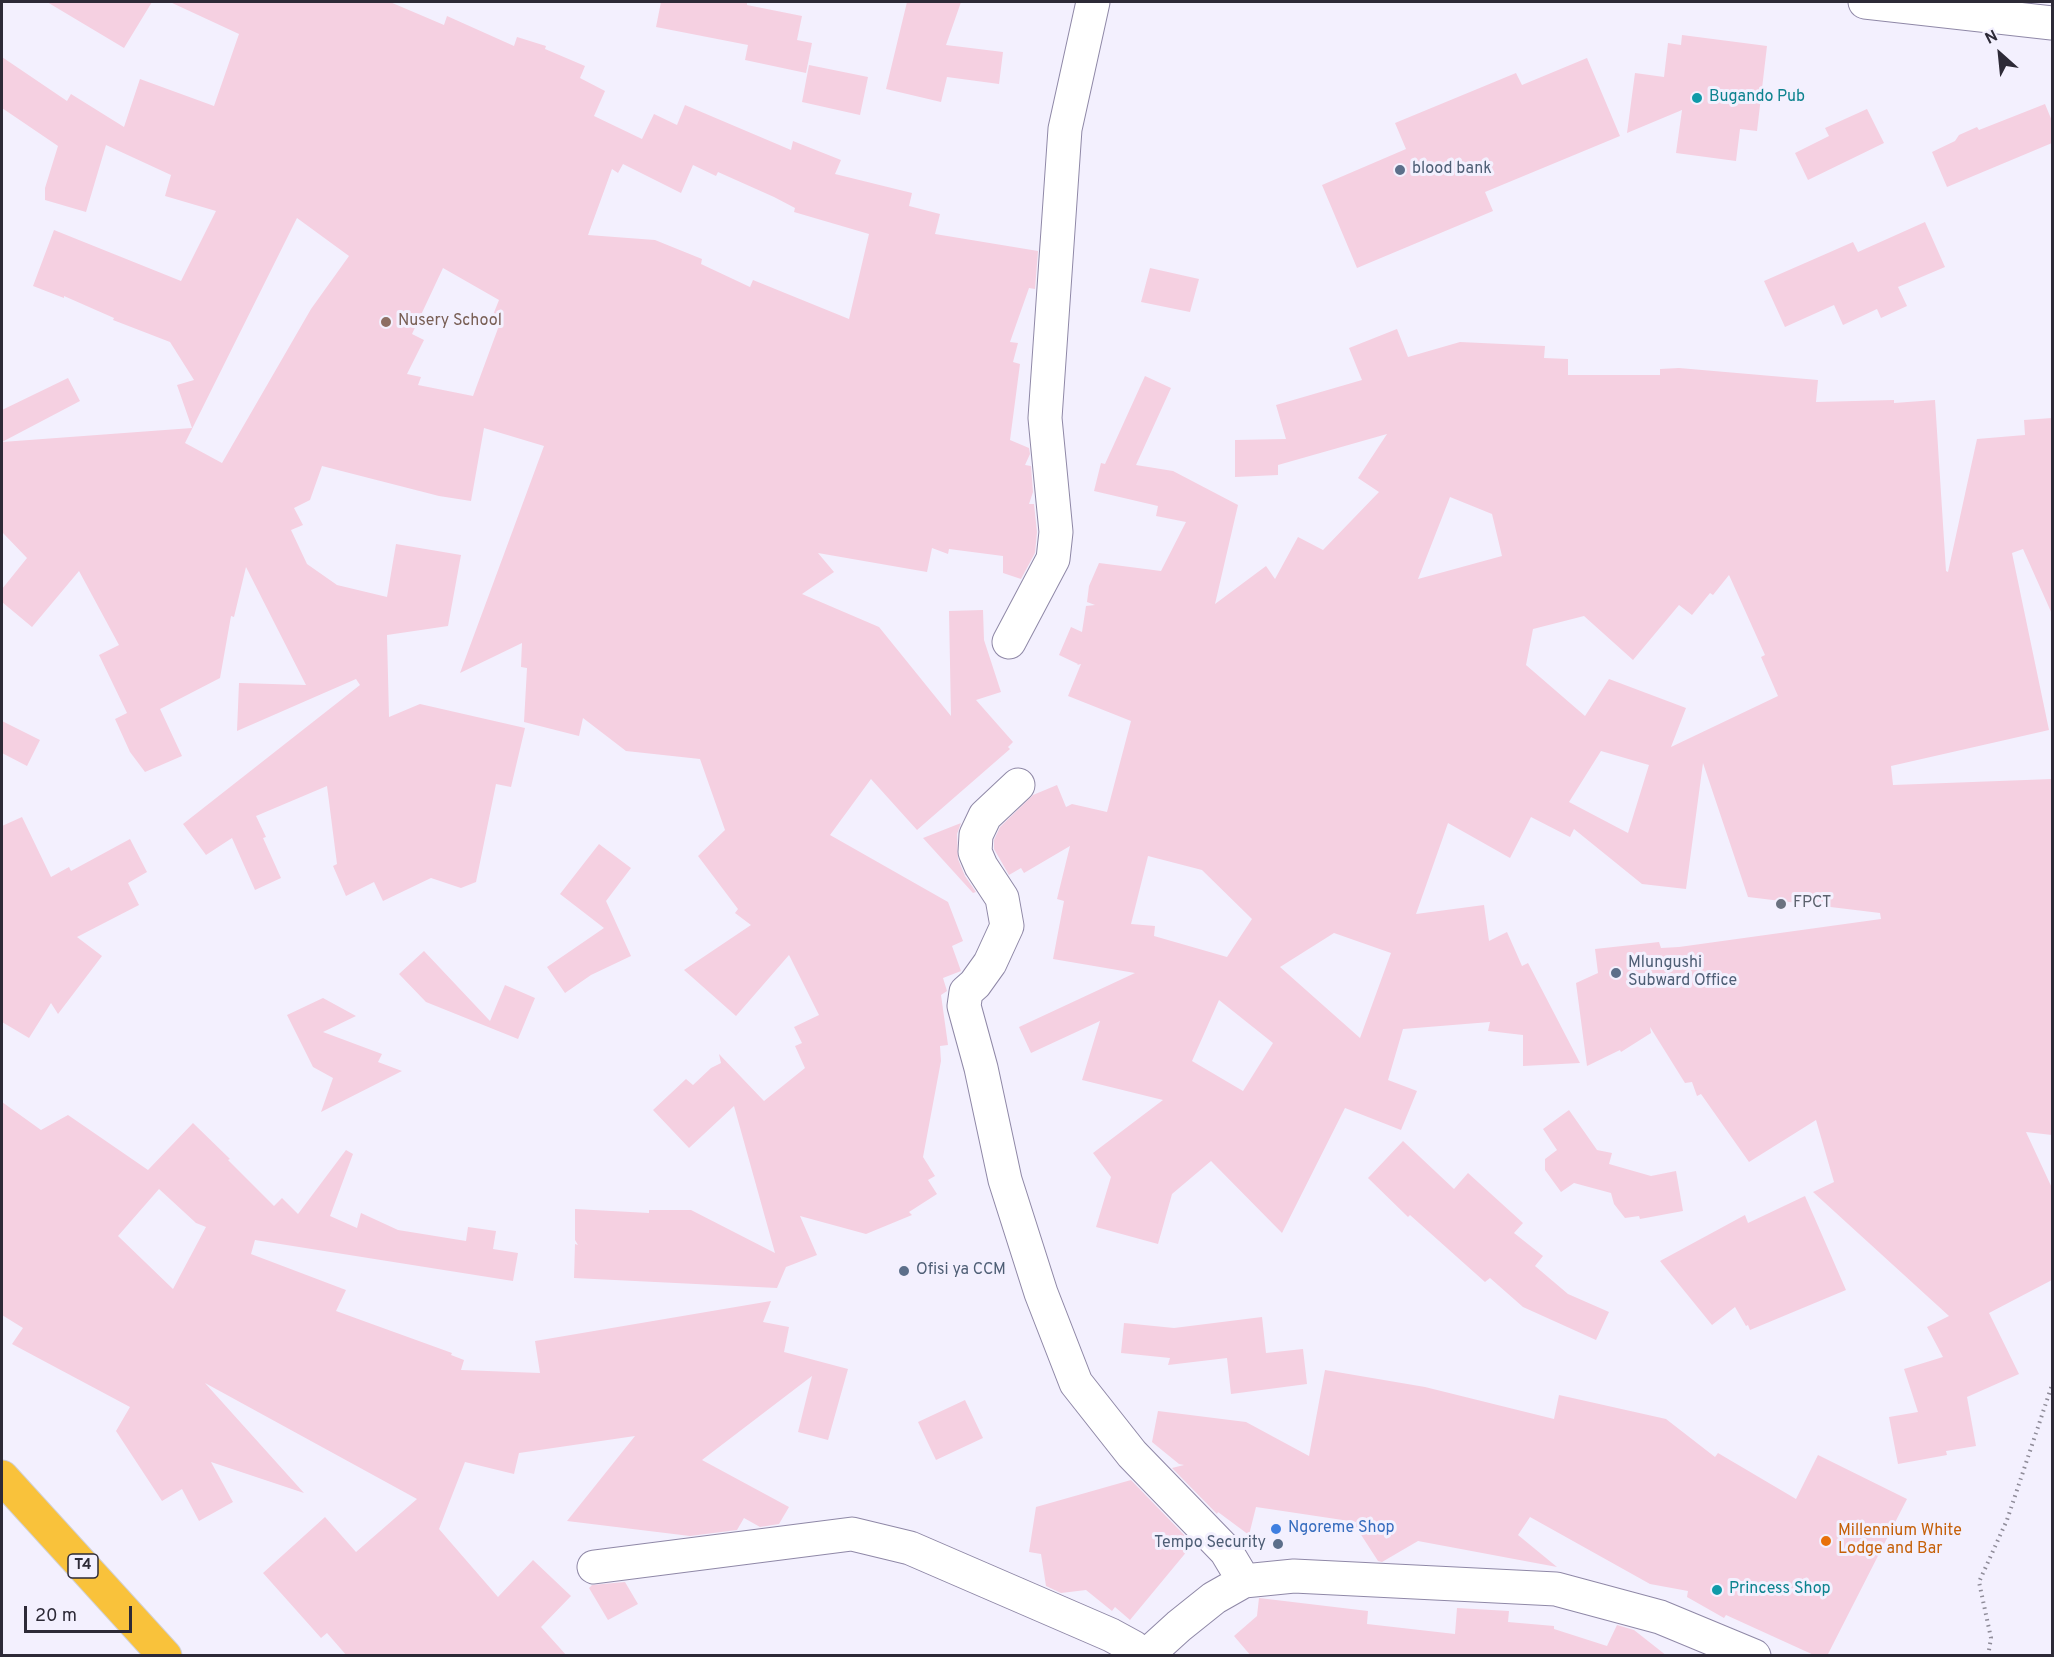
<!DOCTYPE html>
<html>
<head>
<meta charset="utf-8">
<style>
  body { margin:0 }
  #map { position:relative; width:2054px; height:1657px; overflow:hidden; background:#f3f0fe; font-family:Overpass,sans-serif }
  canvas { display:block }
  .frame { position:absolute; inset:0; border:3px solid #2d2a37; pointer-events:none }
  .north { position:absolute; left:1970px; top:24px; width:60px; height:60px; -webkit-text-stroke:4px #f3f0fe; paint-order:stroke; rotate:333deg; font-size:16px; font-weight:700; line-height:24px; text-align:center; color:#2d2a37 }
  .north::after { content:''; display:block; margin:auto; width:21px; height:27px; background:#2d2a37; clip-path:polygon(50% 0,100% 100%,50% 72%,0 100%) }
  .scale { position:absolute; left:24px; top:1606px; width:108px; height:27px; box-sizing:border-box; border:3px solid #2d2a37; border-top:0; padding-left:8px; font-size:18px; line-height:21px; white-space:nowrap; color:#2d2a37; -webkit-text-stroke:4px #f3f0fe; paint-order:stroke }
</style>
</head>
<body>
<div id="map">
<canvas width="2054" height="1657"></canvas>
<div class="frame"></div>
<div class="north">N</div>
<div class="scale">20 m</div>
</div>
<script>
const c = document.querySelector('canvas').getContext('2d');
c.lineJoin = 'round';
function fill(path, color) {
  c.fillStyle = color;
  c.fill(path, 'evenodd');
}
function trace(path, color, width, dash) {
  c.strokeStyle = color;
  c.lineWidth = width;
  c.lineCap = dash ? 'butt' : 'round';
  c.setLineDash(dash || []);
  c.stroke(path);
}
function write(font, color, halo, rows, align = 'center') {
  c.font = font + ' Overpass,sans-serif';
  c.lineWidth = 6;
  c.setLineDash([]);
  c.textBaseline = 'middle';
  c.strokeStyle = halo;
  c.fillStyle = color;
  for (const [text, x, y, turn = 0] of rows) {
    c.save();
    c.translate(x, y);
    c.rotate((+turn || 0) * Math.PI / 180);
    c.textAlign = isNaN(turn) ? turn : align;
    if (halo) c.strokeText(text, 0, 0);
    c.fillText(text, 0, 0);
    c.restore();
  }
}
fill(new Path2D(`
  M47,2H152L124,48Z
  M170,2H390L444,25L447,16L514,46L517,37L546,46L545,49L585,66L580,78L605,91L594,116L642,139L654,114L677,125L685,105L791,150L793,141L841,160L835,174L912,193L909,206L940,214L935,234L1038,251L1035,289L1029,288L1010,342L1018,343L1013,362L1020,364L1010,440L1029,448L1030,454L1025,465L1031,466L1033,492L1029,504H1034L1037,532L1035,553L1021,579L1003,573V556L949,549L948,554L932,548L927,572L818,553L834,572L802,594L879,627L951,716L949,611L983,610L984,640L1001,692L976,700L1013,742L1008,747L1010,749L917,830L871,779L830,835L948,902L963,941L952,946L961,971L943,978L947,991L941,995L948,1045L940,1046L941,1061L923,1157L935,1176L928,1180L937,1194L909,1212L912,1215L866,1234L800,1216L817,1255L786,1267L777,1288L574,1278L575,1244L578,1245L575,1240V1209L649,1213V1210H691L775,1253L734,1106L689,1148L653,1110L686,1079L693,1085L711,1068L721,1063L719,1054L764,1101L805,1068L795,1046L802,1043L794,1027L819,1015L789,955L736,1016L684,970L751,925L735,913L738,909L698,856L725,830L700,759L626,751L583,718L579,736L524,722L527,668L521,667L522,643L460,673L544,446L484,428L471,501L439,496L322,466L310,500L294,508L303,525L291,530L307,564L337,585L387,597L396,544L461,555L448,626L387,635L389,717L420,704L525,728L511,787L496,784L476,882L461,888L431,878L383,901L374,882L346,896L333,866L337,864L327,786L256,816L266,837L263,838L281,878L255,890L232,838L206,855L183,824L360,685L356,679L237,731L239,683L306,685L246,567L234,617L231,616L220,678L160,709L182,756L145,772L130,752L115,719L127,713L99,655L119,645L79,571L32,627L2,602V589L27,558L2,532V442L192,428L177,385L194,380L170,342L113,320L114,318L64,296V298L33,286L54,230L181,281L216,211L165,196L171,175L106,145L86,212L45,200V188L58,146L2,108V57L67,101L71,94L124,127L140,79L214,106L239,34ZM623,164L681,193L693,165L716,176L718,172L774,197L795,208L794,212L869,234L849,319L753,280L750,287L701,264L702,259L655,240L588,235L612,169L618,173ZM297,218L349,256L311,309L222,463L185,443ZM443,268L499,300L491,320L500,323L473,396L418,385L421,377L407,374L424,340L412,334Z
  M661,2H747V5L802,16L797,40L812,43L806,73L745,60L748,45L656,27Z
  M907,2H961L946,45L1003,52L999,84L947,77L941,102L886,89Z
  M1682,35L1767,46L1757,131L1740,129L1736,161L1676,153L1682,110L1627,133L1635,73L1664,77L1668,43L1681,45Z
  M1587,58L1620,136L1485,192L1493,211L1357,268L1322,185L1406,149L1395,123L1516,73L1522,85Z
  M809,65L868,77L860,115L802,102Z
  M2045,104L2052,121V143L1947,187L1932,152L1955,141L1959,135L1977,127L1979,130Z
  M1867,109L1884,143L1808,180L1795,153L1829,136L1825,128Z
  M1925,222L1945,267L1898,287L1907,306L1881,318L1877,309L1843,325L1834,305L1785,327L1764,281L1853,242L1858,252Z
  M1150,268L1199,279L1190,312L1141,302Z
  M1397,329L1408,357L1460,342L1545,346L1544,358L1568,359V375H1660V369L1679,368L1818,380L1816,402L1894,400V403L1935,400L1946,571L1948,572L1977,439L2025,435L2024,420L2052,418V614L2023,549L2012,553L2049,730L1891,766L1893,785L2052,779V1135L2026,1132L2052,1188V1280L1989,1313L2019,1374L1967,1397L1976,1446L1946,1451L1947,1455L1898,1464L1889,1417L1918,1412L1904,1369L1943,1357L1927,1327L1949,1316L1813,1192L1834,1182L1816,1120L1749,1162L1701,1094L1697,1096L1692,1082L1685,1083L1650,1027L1651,1033L1621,1052L1620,1050L1587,1066L1576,983L1598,973L1595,949L1659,942L1661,948L1679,947L1881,919L1880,913L1748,897L1703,763L1686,889L1642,884L1574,829L1570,837L1531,817L1510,858L1448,823L1416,914L1484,905L1489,941L1507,932L1522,966L1528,963L1580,1063L1523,1066V1035L1488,1031L1490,1022L1403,1029L1388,1080L1417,1091L1401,1130L1345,1108L1282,1233L1211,1161L1172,1194L1158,1244L1096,1227L1111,1177L1093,1153L1163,1100L1082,1080L1100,1021L1031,1053L1019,1027L1135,973L1053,959L1064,901L1057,899L1070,846L1024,873L1021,868L1009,875L994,849V840L1000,827L1033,795L1057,785L1066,807L1072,804L1107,812L1131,721L1068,696L1081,664L1077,665L1078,664L1059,655L1071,627L1082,632L1086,606L1095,605L1087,602L1089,586L1099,563L1161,571L1186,522L1156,516L1158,506L1094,491L1101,463L1105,464L1145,376L1171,388L1136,465L1173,471L1238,505L1215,604L1266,566L1275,579L1298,537L1323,550L1379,492L1358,478L1387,434L1278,465V475L1235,477V440L1286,439L1276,405L1362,380L1349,348ZM1450,497L1492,514L1502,556L1418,579ZM1729,575L1765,655L1761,657L1778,696L1671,747L1686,708L1609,679L1585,716L1526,665L1533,629L1584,616L1633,660L1679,605L1692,615L1710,593L1713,595ZM1601,751L1649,765L1628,833L1569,802ZM1148,856L1202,870L1252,919L1227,957L1154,936L1155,926L1131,924ZM1334,933L1391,953L1360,1038L1280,967ZM1219,1000L1273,1043L1243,1091L1192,1061Z
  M68,378L80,401L2,442V410Z
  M2,721L40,740L27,766L2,753Z
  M22,817L51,877L69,867L71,871L130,839L147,872L128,883L139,905L77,937L102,956L58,1014L51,1003L29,1038L2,1022V826Z
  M961,823L957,834L958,859L965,876L976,892L973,893L923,838Z
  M599,844L631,868L606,901L631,956L591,975L565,993L547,967L604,928L560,894Z
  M424,951L490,1021L505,985L535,998L518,1039L426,1002L399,974Z
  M323,998L356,1016L323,1032L382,1054L378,1062L402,1071L321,1112L333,1078L313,1067L287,1015Z
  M2,1102L41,1130L68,1115L148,1170L193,1123L230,1159L228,1160L274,1206L282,1198L298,1214L346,1150L353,1154L330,1216L357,1228L361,1213L398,1230L466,1241L468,1227L496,1231L493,1249L518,1253L513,1281L255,1240L251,1254L346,1290L336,1311L452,1353L451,1355L464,1360L461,1370L540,1373L535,1341L771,1301L763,1322L789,1327L784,1352L848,1369L828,1440L798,1432L812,1376L702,1460L789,1507L779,1524L760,1527L744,1518L737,1530L690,1536L567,1521L635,1436L519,1453L514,1474L465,1462L439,1529L498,1597L533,1560L571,1596L541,1627L567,1656H347L327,1633L321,1638L263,1573L325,1517L356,1552L417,1499L205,1383L304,1493L211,1462L233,1502L199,1521L182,1489L162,1501L116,1431L130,1407L12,1344L23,1328L2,1315ZM159,1189L196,1223L206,1227L173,1289L118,1236Z
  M1569,1110L1597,1150L1612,1153L1609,1164L1651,1176L1676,1171L1683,1211L1640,1219L1639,1216L1625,1218L1614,1204L1611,1193L1574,1183L1561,1192L1545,1170V1159L1557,1150L1543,1129Z
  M1403,1141L1454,1189L1468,1173L1523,1223L1514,1233L1543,1256L1535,1266L1568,1294L1609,1312L1596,1340L1523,1307L1490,1278L1485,1282L1410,1215L1408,1217L1368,1178Z
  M1805,1196L1846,1290L1750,1330L1748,1325L1746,1326L1735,1307L1712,1325L1660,1261L1745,1215L1748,1223Z
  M1262,1317L1266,1353L1303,1349L1307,1384L1231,1394L1227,1358L1168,1365L1170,1358L1121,1353L1124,1323L1174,1328Z
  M1325,1370L1425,1387L1554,1419L1559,1395L1666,1419L1715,1457L1718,1453L1796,1499L1818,1455L1907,1499L1827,1656H1816L1726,1615L1724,1618L1687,1597L1688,1591L1650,1584L1530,1517L1518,1535L1557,1567L1418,1541L1382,1562L1378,1561L1356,1527V1522L1256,1507L1249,1535L1218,1512L1217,1514L1172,1468L1184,1465L1179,1464L1152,1442L1158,1411L1246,1422L1309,1456Z
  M965,1400L983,1438L936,1460L918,1422Z
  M1131,1480L1193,1544L1130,1620L1115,1607L1112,1611L1086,1590L1061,1593L1046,1586L1041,1554L1029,1552L1036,1507Z
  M625,1582L638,1604L608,1620L589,1588L592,1585Z
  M1259,1598L1368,1611L1367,1624L1455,1634L1457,1608L1509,1611L1508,1622L1554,1626V1629L1607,1646L1617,1625L1634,1630L1667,1656H1251L1234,1636L1257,1616Z`), '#f5d0e1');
const minor = new Path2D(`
  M1865,2L2052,23
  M1009,642L1053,559L1056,532L1045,418L1065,129L1093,2
  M1018,785L985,816L976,835L975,852L981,866L1002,898L1007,926L990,963L975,984L966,992L964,1006L981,1068L1005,1180L1041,1293L1076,1383L1132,1454L1226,1551L1244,1581
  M594,1567L852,1534L910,1548L1111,1635L1133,1647L1143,1656
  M1146,1656L1179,1626L1214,1598L1244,1581L1294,1576L1556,1589L1660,1617L1754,1656`);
const highway = new Path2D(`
  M2,1477L165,1656`);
trace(minor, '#8f88a7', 35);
trace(highway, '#d1d0d3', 35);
trace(new Path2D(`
  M1988,1656L1991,1638L1979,1582L2007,1520L2052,1385`), '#8e8b98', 4, [1.5, 4.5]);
trace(minor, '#fff', 33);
trace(highway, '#f9c23b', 33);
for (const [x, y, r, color] of [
  [1697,98,6,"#0f9aa8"],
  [1400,170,6,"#5c6f8a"],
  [386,322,6,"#8d6e63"],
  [1781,904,6,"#6b7280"],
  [1616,973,6,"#5c6f8a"],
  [904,1271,6,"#5c6f8a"],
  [1276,1529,6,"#3f7fe0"],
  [1826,1541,6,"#e8710a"],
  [1278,1544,6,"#5c6f8a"],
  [1717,1590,6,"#0f9aa8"]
]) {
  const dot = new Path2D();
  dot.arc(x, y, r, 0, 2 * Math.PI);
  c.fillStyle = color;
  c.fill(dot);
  trace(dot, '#f3f0fe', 2);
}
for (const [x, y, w] of [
  [83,1566,30]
]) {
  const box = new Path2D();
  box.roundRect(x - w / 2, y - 12, w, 24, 4.5);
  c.fillStyle = '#f3f0fe';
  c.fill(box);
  trace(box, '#2d2a37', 1.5);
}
write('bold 15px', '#2d2a37', null, [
  ["T4",83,1566]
]);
write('16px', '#0d838f', '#f3f0fe', [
  ["Bugando Pub",1709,98],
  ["Princess Shop",1729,1590]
], 'left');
write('16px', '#4e5e75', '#f3f0fe', [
  ["blood bank",1412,170],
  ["Mlungushi",1628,964],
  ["Subward Office",1628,982],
  ["Ofisi ya CCM",916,1271],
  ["Tempo Security",1266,1544,"right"]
], 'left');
write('16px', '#785e54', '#f3f0fe', [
  ["Nusery School",398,322]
], 'left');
write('16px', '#5b616d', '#f3f0fe', [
  ["FPCT",1793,904]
], 'left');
write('16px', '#366cbe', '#f3f0fe', [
  ["Ngoreme Shop",1288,1529]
], 'left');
write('16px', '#c56008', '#f3f0fe', [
  ["Millennium White",1838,1532],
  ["Lodge and Bar",1838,1550]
], 'left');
</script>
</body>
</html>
